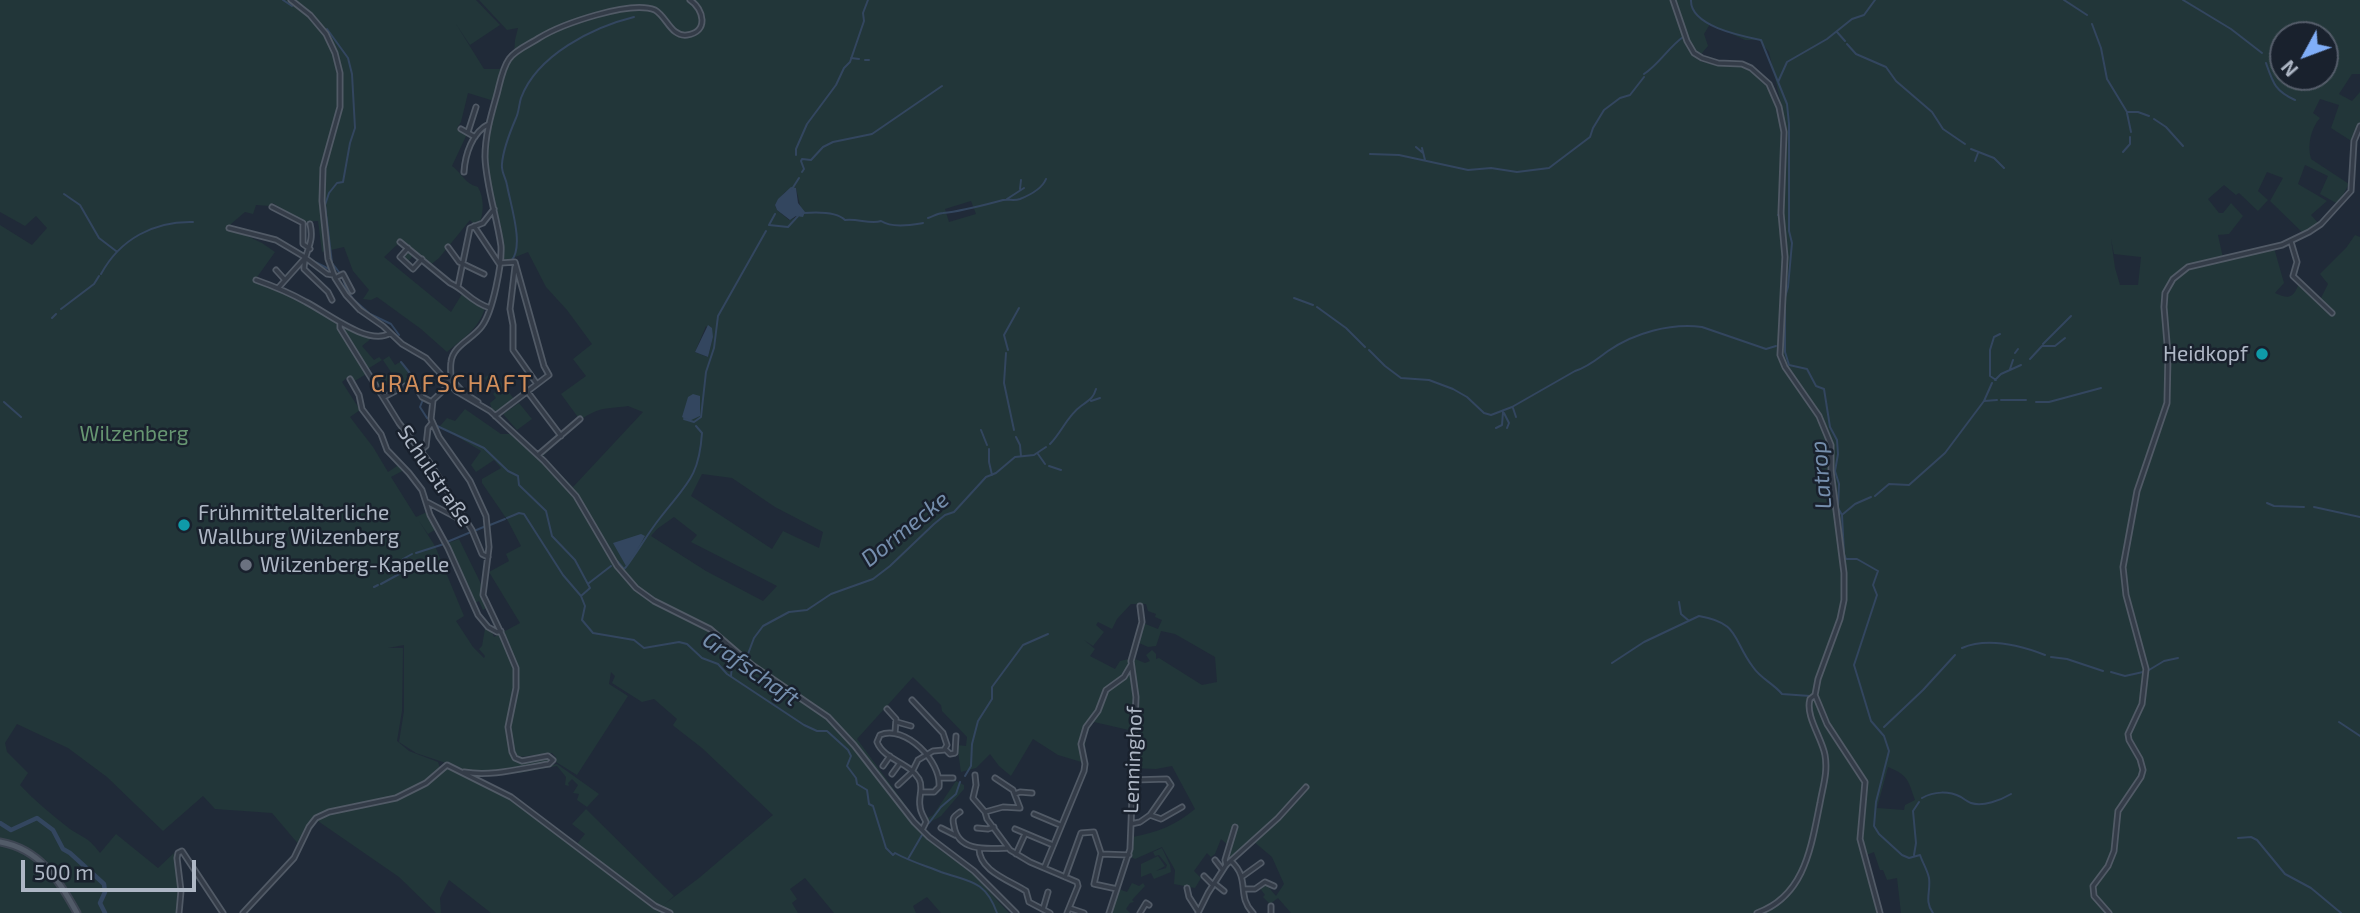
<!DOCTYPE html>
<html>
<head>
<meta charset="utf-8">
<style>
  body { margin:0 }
  #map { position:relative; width:2360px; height:913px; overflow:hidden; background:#202a38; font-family:"Exo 2",sans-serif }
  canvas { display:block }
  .north { position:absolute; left:2269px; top:21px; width:70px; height:70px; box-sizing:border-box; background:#19212d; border:2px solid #555d6a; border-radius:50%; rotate:229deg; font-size:19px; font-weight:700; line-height:28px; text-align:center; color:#aeb7c5 }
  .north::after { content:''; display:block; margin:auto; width:24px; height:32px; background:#80aef8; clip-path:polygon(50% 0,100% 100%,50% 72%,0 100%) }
  .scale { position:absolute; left:21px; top:860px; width:175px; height:32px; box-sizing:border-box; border:4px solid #aeb7c5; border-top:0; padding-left:9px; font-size:21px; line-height:24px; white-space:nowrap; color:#aeb7c5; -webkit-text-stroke:5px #19212d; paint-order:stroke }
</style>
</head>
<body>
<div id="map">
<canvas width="2360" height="913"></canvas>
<div class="north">N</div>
<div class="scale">500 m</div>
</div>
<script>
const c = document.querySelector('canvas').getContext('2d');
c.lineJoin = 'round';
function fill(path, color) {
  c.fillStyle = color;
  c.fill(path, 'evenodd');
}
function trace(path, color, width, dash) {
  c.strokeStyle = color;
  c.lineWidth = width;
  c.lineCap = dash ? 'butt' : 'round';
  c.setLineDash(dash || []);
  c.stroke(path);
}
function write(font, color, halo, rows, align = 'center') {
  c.font = font + ' "Exo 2",sans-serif';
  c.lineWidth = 5;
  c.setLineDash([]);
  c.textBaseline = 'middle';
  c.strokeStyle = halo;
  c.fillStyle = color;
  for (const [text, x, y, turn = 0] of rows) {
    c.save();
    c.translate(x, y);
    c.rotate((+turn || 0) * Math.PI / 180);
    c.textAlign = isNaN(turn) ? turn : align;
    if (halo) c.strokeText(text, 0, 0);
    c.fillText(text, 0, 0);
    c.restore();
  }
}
fill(new Path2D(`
  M0,0H476L500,25L470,45L456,24L484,69H503L494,101L468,93L461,122L457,128L467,134L452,166C462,173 465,184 478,187C484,198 484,211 480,222L474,224L470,220L439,258L429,266L414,254L407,263L401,257L409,250L400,242L384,257L451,312L462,294L476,305L485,308C478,330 463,338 447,352L421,329L377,297L371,300L363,299L369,290L353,271L344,247L322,252L318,221L304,222L281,212L280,208L273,203L270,206L256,205L253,214L245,212L231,224L230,228L262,243L275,252L255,280L306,303L340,324L373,337L362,346L374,360L379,357L382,360L366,370L368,373L353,382L349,376L342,382L360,410L350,417L373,447L388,472L400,464L406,469L391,477L416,517L427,512L436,529L428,534L419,521L435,546L464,616L456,621L473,647L484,658L485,656L479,649L482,646L485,629H491L494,637L520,623L489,572L509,561L506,554L521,546L508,521L482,483V479L501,468L494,460L476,472L471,465L481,451L440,426L447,418L455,421L465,409L501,434H510L537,458C553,446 565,432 580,420L561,394L586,376L573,359L592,344L567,310L546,287L528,252L503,262L501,226L490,187L487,147L490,125L505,69L514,55L515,40L518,28L507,30L479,0H2360V74H2352L2339,94L2352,101L2360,92V124L2353,142L2331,128L2339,105L2320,99L2313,113L2320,118C2311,128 2307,145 2311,159L2349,184L2338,204L2320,194L2328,176L2305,165L2298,184L2327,201L2311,215L2319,224L2304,234L2270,201L2283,178L2267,172L2258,191L2268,200L2258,211L2239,193L2236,195L2224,185L2208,199L2219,213H2223L2231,203L2243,216L2229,234L2218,235L2223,258C2197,262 2173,267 2164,294L2173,281L2184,271L2197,265L2234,259L2274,248L2284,283L2275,293C2290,300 2294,297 2299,283L2319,302L2328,284L2320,274L2346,248L2355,235L2360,237V913H1901L1897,878L1887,880L1883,870H1880L1874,852L1862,857L1878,913H1291L1278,898L1270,904L1263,897L1265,895L1259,887L1265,883L1276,896L1284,884L1272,857L1253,841L1227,862L1229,846L1221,839L1215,854L1211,857L1207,853L1194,871L1201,878L1195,888L1174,884L1175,870L1162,847L1135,859L1129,856L1133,837C1158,832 1176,825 1195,809L1172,766L1156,769L1133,768V731L1094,722C1083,735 1084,749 1088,764L1058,755L1033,739L1011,776L999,766L990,754L976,768L961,772L957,745L966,746L967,737L942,711L941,705L913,677L857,739L904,803L902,805L854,742L852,744L905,815L939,849L972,873L1009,913H941L927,897L913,906L916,913H834L805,878L790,889L797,899L792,903L798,913H673L662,906L699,878L773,815L702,748L675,727L673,725L677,719L654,699L642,702L612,683L615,676L611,672L609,684L628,696L577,775L556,762V757L552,753L519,757L516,755L511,742L513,758L517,761L550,758L551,765L557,764L599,794L587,807L577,800L579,794L573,793L578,785L572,779L568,783L569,786L565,785L566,777L557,766L519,773H471L469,776L509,797L650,903L669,913H491L449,880L440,898L441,913H436L399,877L315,819L300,846L272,813L215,809L203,796L163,831L107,777L68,748L17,724L5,743L7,752L28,773L20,785C35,801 52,815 70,829C85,839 88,837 100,853L116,834L158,868L174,853L179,884L178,913H0V225L32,245L47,228L36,216L25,226L0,212ZM1710,24L1745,40H1759L1769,52L1782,108H1779C1773,94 1762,76 1747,68C1737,64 1714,64 1702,62L1697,59L1708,46L1704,34ZM2283,35H2325V77H2283ZM796,188L801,209L800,216L789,220L777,210L775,205L785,192ZM971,201L976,214L949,222L945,209ZM2111,239L2114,254L2141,257L2138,285H2120L2115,268ZM706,326L713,337L708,357L695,352ZM628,406L643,412L573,487L543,456C559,442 575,420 594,412C604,407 617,408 628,406ZM702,474L732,478L775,507L823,532L819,548L783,531L772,549L691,496ZM674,517L697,535L691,542L777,586L763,601L706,571L651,536L657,529ZM1131,604H1146L1148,611L1156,614L1155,617L1162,620L1158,629L1143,623L1137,642L1148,647L1156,646L1161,631L1175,634L1215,657L1217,682L1202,685L1159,658L1156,659V654L1152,650L1146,655L1150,661L1145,663L1133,658L1120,661L1115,669L1090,656L1095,649L1084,640L1093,646L1104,632L1096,625L1098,622L1112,629L1117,619ZM404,645V711L399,742L416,753L446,763L431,778L440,768L438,762L409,751L397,741L402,711L403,648H388ZM1888,767C1908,775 1908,780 1915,800L1905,805L1904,810L1877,808Z
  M389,356L395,365L400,362L409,372L406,375L410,379L409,382L392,391L388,384L380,389L376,383L391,372L383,360Z
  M493,372L514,399L496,413L492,410L490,403L496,398L493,394L496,391L484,378Z
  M519,403L532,419L517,430L503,414Z
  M459,539L481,584V597L486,608L483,610L479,601L475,603L448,543Z
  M956,781L964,785V789L941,816L927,824L926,819L933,815Z
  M586,809L674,896L661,907L576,845L585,834L572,824Z
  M1162,848L1170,865L1171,872L1154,879L1151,873L1141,877V864L1158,856L1165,866L1156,871L1166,868L1167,865L1159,855L1155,856L1153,852Z
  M1132,883L1139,886L1143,883L1145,886L1132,900L1134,902L1130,903L1126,909L1130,913H1111L1118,889L1127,892Z`), '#223639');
fill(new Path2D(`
  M791,187L796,188L798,203L805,212L803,217L796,216L790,220L777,210L775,205L778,199Z
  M708,325L712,328L713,337L708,357L695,352Z
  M693,394L700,396V416L689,421L682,417L688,397Z
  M641,534L645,536L635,554L626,566L613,543Z`), '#33465f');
trace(new Path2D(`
  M283,0L292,6
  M1691,0C1690,26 1741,36 1761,40L1787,104L1789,124V231L1792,243L1788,287L1785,297V352L1789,365L1807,369L1816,386L1824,389L1830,427L1837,440L1838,454L1835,471L1839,484L1838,508L1842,515L1844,554L1846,559H1857L1878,571L1873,585L1877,595L1854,665L1871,721L1884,736L1889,751L1876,802L1874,826L1879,834L1902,855L1909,858L1920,855C1923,864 1927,869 1929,878C1931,891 1924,901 1933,913
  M2064,0L2087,15
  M2183,0L2231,29L2262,53
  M2092,24L2101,48L2107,79L2127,112H2138L2149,116
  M327,29L348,58L352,74L355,128L350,143L343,182L337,183L329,193L325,205L332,263L342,276L347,291L354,300L370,314L391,324L399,335
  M1837,32L1845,41
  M1847,44L1856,54L1886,67L1896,81L1932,112L1943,129L1965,144
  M2272,55L2283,54
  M851,58L859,59
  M865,60H869
  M2266,63C2273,83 2275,91 2295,100
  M1644,74C1659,64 1668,48 1683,37
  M1778,82L1787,62L1827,39L1852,19L1864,15L1875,0
  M2127,113L2131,132
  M2154,119L2166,127L2183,146
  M1416,147L1423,153
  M1422,148L1425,160
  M1971,149L1994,158L2004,168
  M2123,152L2130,144V137
  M1370,154L1399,155L1468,170L1491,168L1517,172L1549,168L1590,137L1593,128L1604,110L1620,98L1630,95L1644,77
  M796,155V149L807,124L836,85L844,68L850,62L864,21L863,13L868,0
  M1975,161L1978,153
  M802,172L804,169L801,161L802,159L811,160L823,147L833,142L872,134L942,86
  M792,189L799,178
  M1020,189L1021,180
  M64,194L80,205L99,238L116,251
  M1007,199L1024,188
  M803,213C815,212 836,211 845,220C857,218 871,225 881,221C892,228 910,225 923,223
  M775,214L769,225L788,227L798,216
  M1778,215H1779
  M928,218C933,217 937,213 943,213C963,211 984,205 1003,200C1009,199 1014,201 1020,199C1030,195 1042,189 1046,179
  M311,260L329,269
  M511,261C525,247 510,203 507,185C506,178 501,172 502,164C503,149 510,132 516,118C519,112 519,104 521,98C537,55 593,27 634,17
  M101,274C120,239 154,221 193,222
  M1294,298L1313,305
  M1317,307L1346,328L1365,347
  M61,309L94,284L99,276
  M52,318L56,314
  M2043,344L2071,316
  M1008,350L1004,335L1019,308
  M1369,350L1385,366L1401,378L1429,380L1453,389L1467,397L1484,413L1491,415L1512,407L1575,371C1588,367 1597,359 1608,351C1634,333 1670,323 1702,327L1766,349L1776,346
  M1006,353L1004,383L1014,430
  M2015,353L2018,349
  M2030,359L2042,346H2055L2065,338
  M401,362C411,374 418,383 424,397L420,407L427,418
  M2010,369L2013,360
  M1995,380L2001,374L2021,365
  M1996,380L1990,376V350L1994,337L2000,334
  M2001,400H2026
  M1091,401L1100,398
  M1984,401L1992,383
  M4,402L21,417
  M2036,402H2049L2101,388
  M1513,408L1516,417
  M1504,413L1509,423L1507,428
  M684,419L694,422L701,417L706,372L714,348L718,316L766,231
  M435,425L484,448L508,471L518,476L519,485L546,511L552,536L575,560L590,588L581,596L585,606L582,620L593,633L634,640L644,648L679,642L687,644L702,658L718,664L727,674L804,725L817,731H827L848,750L851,756L847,766L856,778L857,784L867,790L869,804L873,806L886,848L893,855L895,853C909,861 926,866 941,872C970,882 985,880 997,913
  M1496,428L1502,425L1503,412
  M981,430L987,445
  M1016,437L1020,445L1021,456
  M1050,444C1062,432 1067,416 1081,406C1089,400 1093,399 1096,389
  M989,449V462L992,475
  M1038,454L1045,464
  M1049,466L1061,470
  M1875,496L1889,484L1909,485L1945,453L1984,401L1997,400
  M2267,503L2274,506L2304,507
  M2314,507L2360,517
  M1843,514L1855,504L1871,497
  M507,518L519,513L524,514L563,575L581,596
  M490,525L505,519
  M474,531L486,526
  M447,542L471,532
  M416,553L444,544
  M617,561L624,569L626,567C638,551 648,533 660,518C686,484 699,478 702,433L696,426
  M589,583L611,566
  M381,584L401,573L403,559L412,554
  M374,587L378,585
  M1679,602L1681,614L1688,620
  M1962,648C1988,637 2019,645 2045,655
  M748,654L754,638L763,626L789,612L807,610L831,594L873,579L890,566L934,524L945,515L954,512L986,477L996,473L1015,457L1034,455L1046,447
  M2051,657L2067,659L2103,671
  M1612,663L1644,642L1699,616C1740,623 1732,639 1753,667C1761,679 1773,683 1782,694L1810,696
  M2149,670L2164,661L2178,658
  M2111,672L2125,676L2143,672
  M731,676L732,665L739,659
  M2339,722L2360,736
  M1884,727L1923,690L1955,655
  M965,776L971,766L972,744L978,721L992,699V687L1023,645L1048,634
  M1922,798C1934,791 1949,791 1961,797C1964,799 1968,802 1971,803C1983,807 2001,800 2011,794
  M929,823L941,807L956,794L960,782
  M2238,838L2251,837L2257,840L2285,874L2311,888L2341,913
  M1914,855L1916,843L1913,811L1919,802
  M908,859L922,835`), '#33465f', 2);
trace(new Path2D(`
  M0,823L11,830L37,818L53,830L63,849L70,853L104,884L105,892L100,903L105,913`), '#33465f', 4.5);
const minor = new Path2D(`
  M291,0L310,15L326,34L335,53L340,73V107L323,168L322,201L328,259L335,278L346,295L360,310L383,326L402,344L426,358L456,391L490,411L544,461L576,496L617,566L636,588L654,601L710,629L752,665L828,717L854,745L914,822L929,837L974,871L1016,913
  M1673,0L1687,41L1694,53L1702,58L1718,63L1742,64L1751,68L1769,84L1779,107L1784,132L1781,213L1785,257L1780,355L1785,367L1819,416L1831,445V471L1844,573V600L1840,619L1818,679L1815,695L1827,724L1865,782L1860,839L1880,913
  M461,129L475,137
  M468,132L476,107
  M464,172C465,155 472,132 489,124
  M272,207L303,223V244L310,249
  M310,224C315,244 304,251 304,269L328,292L332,300
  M474,226L500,265
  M229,228L276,240L303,256L327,274L334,275
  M400,242L450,283C466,290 469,301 490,308
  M2291,242L2297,262L2293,276L2332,313
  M448,247L459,262L484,274
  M408,248L400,257L413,269L422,259
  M515,267L510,309L513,325V350L537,384
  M276,270L285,280
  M335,278L343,274L352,291
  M256,280C273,286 290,293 306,302C326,312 369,347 390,333
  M458,286L470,228L483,223L494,209
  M279,287L304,259
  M340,323V328L399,423L430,463L472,530L482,554L488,557
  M350,379L359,395L362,409L381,434L387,450L409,473L422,490L430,515L448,548L478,615L488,627L497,632L501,631
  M451,379L464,393L478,402
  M447,383L451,379C451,373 450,368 451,362C453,345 473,339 482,326C493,311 502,264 501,246C497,217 486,186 485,157C485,135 491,115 497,94C500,83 502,69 509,59C515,50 530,44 539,38C562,24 630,0 655,10C667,17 671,37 687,35C709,32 704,9 690,0
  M449,385L433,400L431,419L439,437L470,481L486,516L489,547L483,595L503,637L516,668V688L508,727L512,752L515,758L522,761L548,756L553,760L549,764C522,768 492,777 464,772
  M527,391L561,436
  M384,397L413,382L422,397L432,402
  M495,416L549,375L544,366L515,262L501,263
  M421,450L426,446L428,428L432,423
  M538,455L580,419
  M427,502L465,522
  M887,709L896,719L895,733
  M897,722L911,726
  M945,749L950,754L955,753L956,736
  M883,766L890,756
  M892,774L900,763
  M975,775L976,785L973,798L985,812L987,819L1010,850L1030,862L1077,882L1078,886L1067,913
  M939,778H953
  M898,785L912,772L918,760L933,751L944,750L947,745L943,733L912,700
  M921,792H934L939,787C942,762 905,724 880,735L877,742C884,760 909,762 919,779C924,788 918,797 920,806C920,812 924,817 926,822L922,830
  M1015,794L1020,792L1032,793
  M960,812C953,817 952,818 954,826C958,852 987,849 1007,848
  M985,812L1003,807L1020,808L1013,790L995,778
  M1034,814L1060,825
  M1150,815L1161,819L1182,807
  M1131,824L1140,822L1150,815L1171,785L1167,779L1133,780
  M941,828L955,835
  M977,828L988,829L994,827
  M1015,829L1053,845
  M979,848C979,871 1009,880 1026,891L1029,902L1050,913
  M1016,854L1025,834
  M1101,854L1129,855
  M1215,860L1222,869
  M1231,861C1251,879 1236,896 1253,913
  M1226,865L1225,860L1235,827
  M1044,868L1084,771L1085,764L1081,744L1086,727L1098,711L1106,690L1124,677L1131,665
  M1204,876L1213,885
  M1243,876L1261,863
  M1065,877L1081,833L1094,832L1101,853L1094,884L1117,889
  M1214,883L1224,891
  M1187,888L1189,897L1198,911
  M1244,889H1255L1265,882L1274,886
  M1069,908L1084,913
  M1043,909L1048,892
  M179,913L181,891L177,858L178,853L182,851L223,913
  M243,913L294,858L309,827L316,818L329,812L396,798L426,783L447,765L511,797L655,906L670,913
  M1109,913L1130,849L1136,697L1131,661L1142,622L1140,606
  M1140,913L1146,903L1149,905
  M1198,913L1208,893L1226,865L1278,818L1306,787
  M1271,913V906
  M1757,913C1805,896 1811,847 1820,803C1823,786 1828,772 1825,755C1822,738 1805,716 1810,699L1815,695
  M2109,913L2094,896L2093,886L2108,866L2114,851L2118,811L2141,777L2143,770L2140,759L2129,740L2128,734L2142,704L2146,669L2126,595L2123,567L2137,491L2167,403L2168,355L2164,307L2165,293L2173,279L2188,267L2282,245L2309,232L2321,224L2351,191L2354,141L2360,126`);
const major = new Path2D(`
  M0,842C40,849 59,880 77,913`);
trace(minor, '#515a66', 7);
trace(major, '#3d4552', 9);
trace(minor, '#343c48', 3.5);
trace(major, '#525b68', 5);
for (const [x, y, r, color] of [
  [2262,354,7,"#0f9aa8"],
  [184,525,7,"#0f9aa8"],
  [246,565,7,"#6b7280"]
]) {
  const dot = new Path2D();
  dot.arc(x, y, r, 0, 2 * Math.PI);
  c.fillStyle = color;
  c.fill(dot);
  trace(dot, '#19212d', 2.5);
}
write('21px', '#aeb7c5', '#19212d', [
  ["Heidkopf",2248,354,"right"],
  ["Frühmittelalterliche",198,513],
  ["Wallburg Wilzenberg",198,537],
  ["Wilzenberg-Kapelle",260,565]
], 'left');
write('21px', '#669571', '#19212d', [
  ["Wilzenberg",134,434]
]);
write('21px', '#aeb7c5', '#19212d', [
  ["Schulstraße",435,476,56],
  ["Lenninghof",1133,760,-88]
]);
write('italic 23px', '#758ead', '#19212d', [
  ["Latrop",1821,475,-95],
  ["Dormecke",905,529,-39],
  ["Grafschaft",751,669,35]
]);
c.letterSpacing = '2px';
write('24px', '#d38f5b', '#19212d', [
  ["GRAFSCHAFT",452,384]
]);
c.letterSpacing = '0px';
</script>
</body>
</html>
